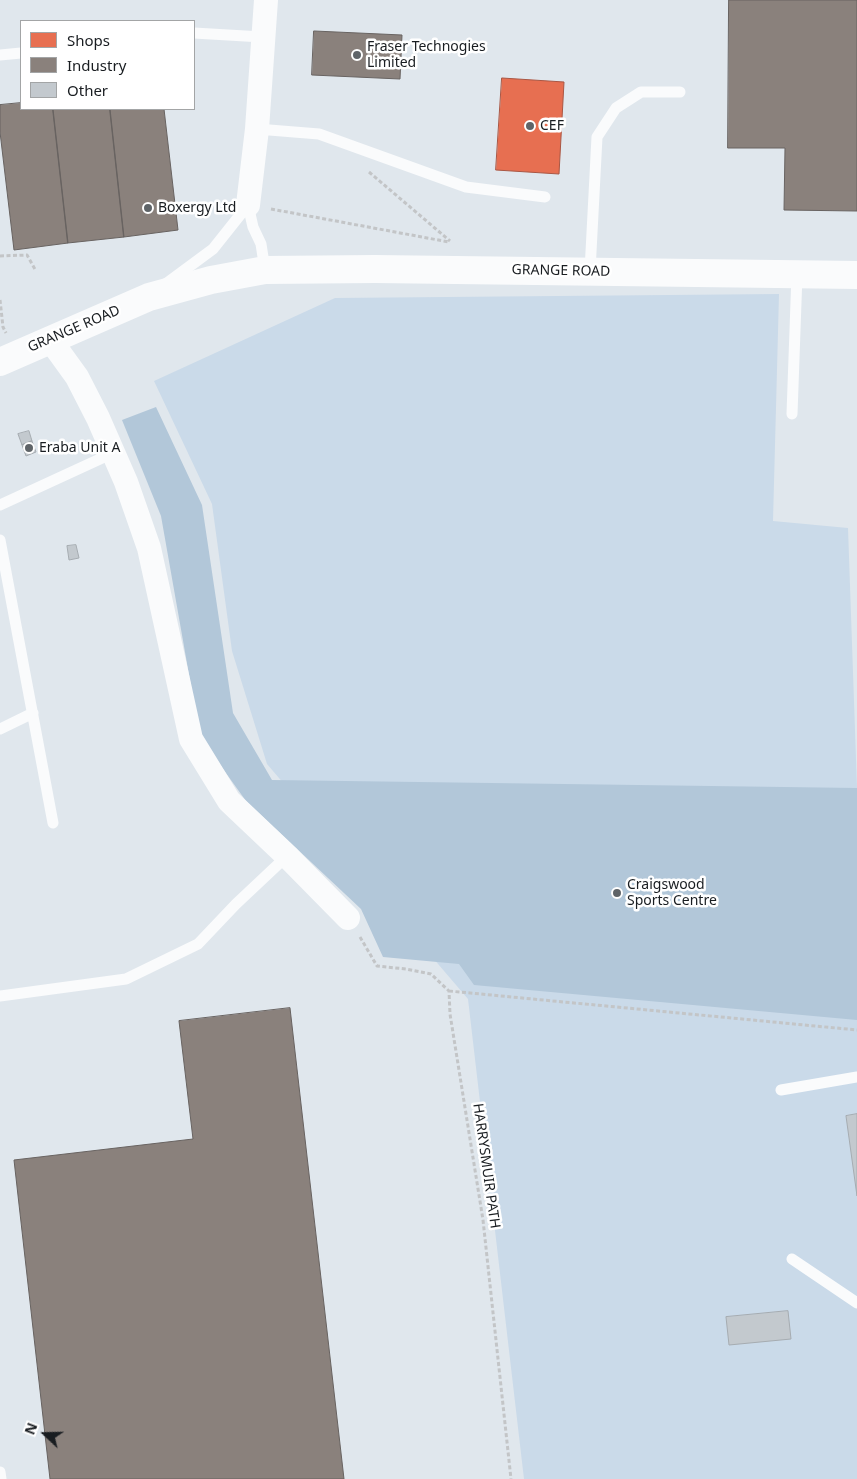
<!DOCTYPE html>
<html>
<head>
<meta charset="utf-8">
<style>
  body { margin:0 }
  #map { position:relative; width:857px; height:1479px; overflow:hidden; background:#e0e7ed; font-family:"Noto Sans",sans-serif }
  canvas { display:block }
  .legend { position:absolute; left:20px; top:20px; width:175px; height:90px; box-sizing:border-box; background:#fff; border:1px solid #a3a5a6; margin:0; padding:6px 9px; list-style:none; font-size:15px; color:#191d21 }
  .legend li { display:flex; align-items:center; gap:10px; height:25px }
  .legend b { width:25px; border:1px solid #a3a5a6 }
  .north { position:absolute; left:20px; top:1409px; width:50px; height:50px; -webkit-text-stroke:4px #fff; paint-order:stroke; rotate:291deg; font-size:14px; font-weight:700; line-height:20px; text-align:center; color:#191d21 }
  .north::after { content:''; display:block; margin:auto; width:18px; height:22px; background:#191d21; clip-path:polygon(50% 0,100% 100%,50% 72%,0 100%) }
</style>
</head>
<body>
<div id="map">
<canvas width="857" height="1479"></canvas>
<ul class="legend">
<li><b style="height:14px;background:#e76f51"></b>Shops</li>
<li><b style="height:14px;background:#8a817c"></b>Industry</li>
<li><b style="height:14px;background:#c3c9ce"></b>Other</li>
</ul>
<div class="north">N</div>
</div>
<script>
const c = document.querySelector('canvas').getContext('2d');
c.lineJoin = 'round';
function fill(path, color) {
  c.fillStyle = color;
  c.fill(path, 'evenodd');
}
function trace(path, color, width, dash) {
  c.strokeStyle = color;
  c.lineWidth = width;
  c.lineCap = dash ? 'butt' : 'round';
  c.setLineDash(dash || []);
  c.stroke(path);
}
function write(font, color, halo, rows, align = 'center') {
  c.font = font + ' "Noto Sans",sans-serif';
  c.lineWidth = 5;
  c.setLineDash([]);
  c.textBaseline = 'middle';
  c.strokeStyle = halo;
  c.fillStyle = color;
  for (const [text, x, y, turn = 0] of rows) {
    c.save();
    c.translate(x, y);
    c.rotate((+turn || 0) * Math.PI / 180);
    c.textAlign = isNaN(turn) ? turn : align;
    if (halo) c.strokeText(text, 0, 0);
    c.fillText(text, 0, 0);
    c.restore();
  }
}
fill(new Path2D(`
  M779,294L773,521L848,528L857,788V1479H524L468,999L267,764L232,651L212,504L154,381L335,298Z`), '#cadae9');
fill(new Path2D(`
  M156,407L202,505L233,713L272,780L857,788V1020L474,985L459,964L383,957L361,909L246,801L200,737L161,516L122,420Z`), '#b2c7d9');
const shops = new Path2D(`
  M502,78L564,82L559,174L496,170Z`);
fill(shops, '#e76f51');
trace(shops, '#a95643', 1);
const industry = new Path2D(`
  M729,0H857V211L784,210L785,148H728Z
  M314,31L402,35L400,79L312,75Z
  M21,103V109H53L68,243L14,250L0,132V105Z
  M53,109H110L124,237L68,243Z
  M110,109H164L178,230L124,237Z
  M290,1008L344,1479H50L14,1160L193,1139L179,1021Z`);
fill(industry, '#8a817c');
trace(industry, '#686361', 1);
const building = new Path2D(`
  M29,431L32,441L22,445L18,434Z
  M32,441L36,452L26,456L22,445Z
  M76,545L79,558L69,560L67,546Z
  M857,1114V1196L846,1116Z
  M788,1311L791,1339L729,1345L726,1317Z`);
fill(building, '#c3c9ce');
trace(building, '#a6acb1', 1);
trace(new Path2D(`
  M369,172L450,241
  M271,209L449,242
  M0,256L27,255L36,271
  M0,300L3,327L6,333
  M360,937L377,966L406,969L431,974L449,991L450,1014L483,1220L511,1479
  M449,991L857,1030`), '#c3c5c7', 3, [4, 2.5]);
trace(new Path2D(`
  M194,33L262,37
  M0,55L21,53
  M257,129L319,134L466,187L545,197
  M248,205L253,227L261,244L265,270
  M590,271L597,137L616,108L641,92H680
  M167,283L213,249L248,205
  M792,414L797,274
  M0,505L113,453
  M0,540L53,823
  M0,729L33,713
  M0,996L126,979L198,944L236,904L287,856
  M781,1090L857,1077
  M792,1259L857,1303
  M0,1472L1,1479`), '#fafbfc', 11);
trace(new Path2D(`
  M248,205L257,129L266,0
  M51,341L77,377L98,418L126,482L149,548L191,739L229,801L287,856L348,918`), '#fafbfc', 24);
trace(new Path2D(`
  M0,362L149,297L211,280L265,270L375,269L857,275`), '#fafbfc', 28);
for (const [x, y, r, color] of [
  [357,55,5,"#5f6468"],
  [530,126,5,"#5f6468"],
  [148,208,5,"#5f6468"],
  [29,448,5,"#5f6468"],
  [617,893,5,"#5f6468"]
]) {
  const dot = new Path2D();
  dot.arc(x, y, r, 0, 2 * Math.PI);
  c.fillStyle = color;
  c.fill(dot);
  trace(dot, '#fff', 2);
}
write('14px', '#191d21', '#fff', [
  ["Fraser Technogies",367,47],
  ["Limited",367,63],
  ["CEF",540,126],
  ["Boxergy Ltd",158,208],
  ["Eraba Unit A",39,448],
  ["Craigswood",627,885],
  ["Sports Centre",627,901]
], 'left');
write('14px', '#191d21', '#fff', [
  ["GRANGE ROAD",561,271,1],
  ["GRANGE ROAD",74,329,-23],
  ["HARRYSMUIR PATH",486,1166,82]
]);
</script>
</body>
</html>
